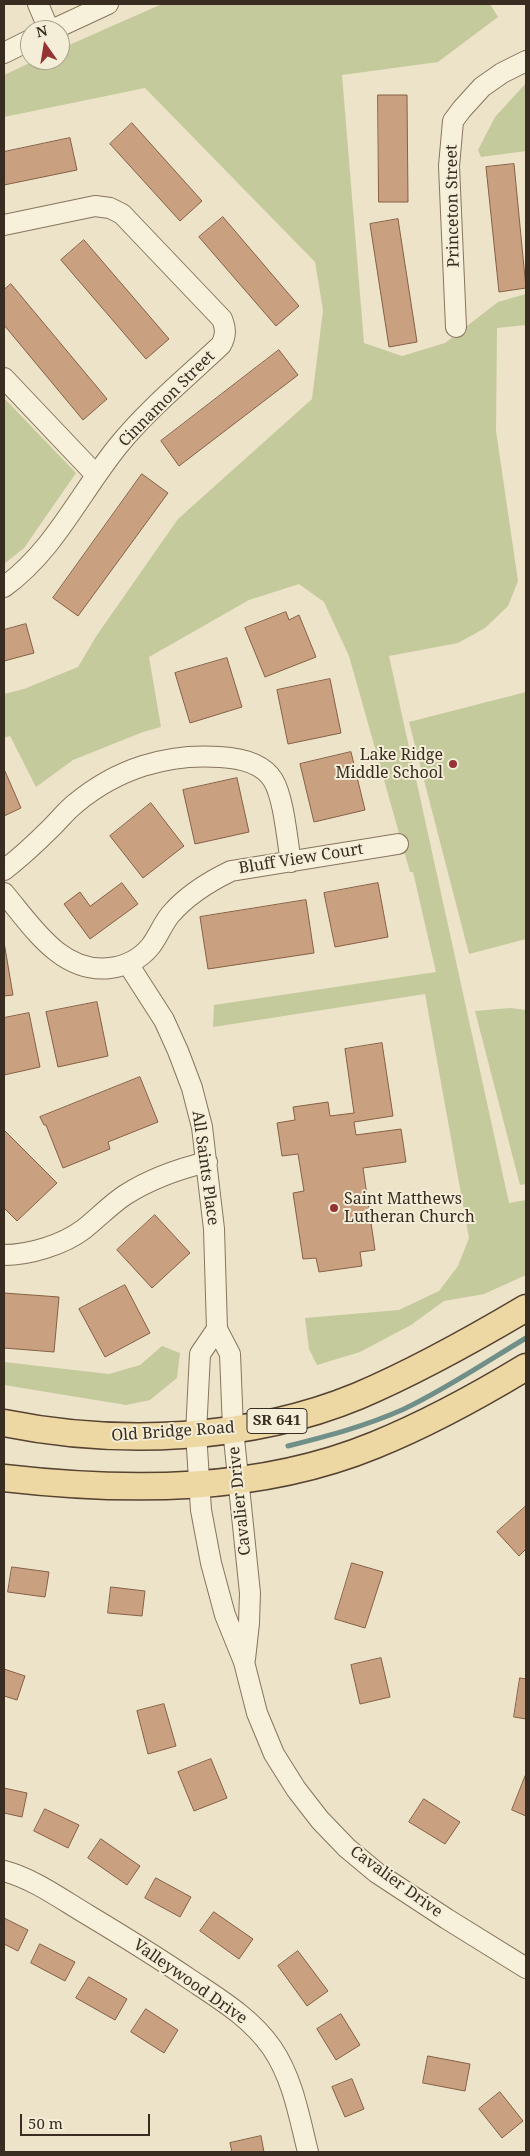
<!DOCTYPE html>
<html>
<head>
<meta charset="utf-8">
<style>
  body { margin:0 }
  #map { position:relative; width:530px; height:2156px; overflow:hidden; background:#ece3c8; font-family:"Noto Serif",serif }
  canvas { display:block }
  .frame { position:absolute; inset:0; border:5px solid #392d21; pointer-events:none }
  .north { position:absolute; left:20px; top:20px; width:50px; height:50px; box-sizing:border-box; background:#f4edd7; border:1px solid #a9a08e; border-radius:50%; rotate:347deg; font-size:14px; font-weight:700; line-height:20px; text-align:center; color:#392d21 }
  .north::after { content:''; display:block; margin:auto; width:18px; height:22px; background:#943331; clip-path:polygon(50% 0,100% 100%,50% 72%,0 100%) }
  .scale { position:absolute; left:20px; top:2114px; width:130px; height:22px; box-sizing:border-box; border:2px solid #392d21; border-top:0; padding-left:6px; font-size:15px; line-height:18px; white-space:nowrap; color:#392d21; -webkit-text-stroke:4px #f4edd7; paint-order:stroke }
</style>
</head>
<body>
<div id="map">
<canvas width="530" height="2156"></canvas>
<div class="frame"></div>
<div class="north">N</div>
<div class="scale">50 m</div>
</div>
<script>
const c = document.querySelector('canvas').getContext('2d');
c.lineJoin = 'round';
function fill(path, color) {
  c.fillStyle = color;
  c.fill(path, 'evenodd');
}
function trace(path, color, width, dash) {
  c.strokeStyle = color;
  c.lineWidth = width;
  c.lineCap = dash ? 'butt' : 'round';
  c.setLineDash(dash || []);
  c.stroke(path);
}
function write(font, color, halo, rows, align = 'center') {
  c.font = font + ' "Noto Serif",serif';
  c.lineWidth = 4;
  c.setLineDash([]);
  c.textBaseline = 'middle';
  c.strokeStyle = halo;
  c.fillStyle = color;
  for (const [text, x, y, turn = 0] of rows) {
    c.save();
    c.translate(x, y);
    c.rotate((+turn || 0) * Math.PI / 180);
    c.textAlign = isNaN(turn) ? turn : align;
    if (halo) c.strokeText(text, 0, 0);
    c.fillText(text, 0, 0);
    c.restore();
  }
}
fill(new Path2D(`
  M162,4H490L498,17L438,62L342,75L364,343L402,356L445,343L498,302L526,294V325L497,328L496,431L518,581L508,606L485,628L458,643L389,656L509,1203L526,1200V1275L484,1294L444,1301L411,1325L360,1352L317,1365L309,1349L305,1318L399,1310L439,1291L458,1266L469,1238L425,994L213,1027L214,1005L436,972L413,872H410L349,656L324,602L299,584L249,600L149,657L161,727L143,732L73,760L36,787L10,736L4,738V694L24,689L78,667L97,635L178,519L312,399L323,310L315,262L145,88L4,117V75L36,60H60V49Z
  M526,83V151L481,157L478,150L495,117Z
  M4,398L76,473L24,548L4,564Z
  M526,692V939L469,954L409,722Z
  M510,1008L526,1010V1184L520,1185L475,1011Z
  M162,1346L180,1353L177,1378L150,1400L126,1405L4,1385V1362L109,1374L140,1365Z`), '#c4ca9c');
trace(new Path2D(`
  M288,1446C328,1436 366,1426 404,1409C446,1389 486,1362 526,1338`), '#6f8f88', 5);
const building = new Path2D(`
  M378,95H407L408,202H379Z
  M132,123L202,201L180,221L110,144Z
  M70,138L77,170L4,185V152Z
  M514,164L526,288L499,292L486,167Z
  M223,217L299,306L276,326L199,237Z
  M398,219L417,342L389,347L370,224Z
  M84,240L169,339L146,359L61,260Z
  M11,284L107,399L83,420L4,325V290Z
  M279,350L298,375L179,466L161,441Z
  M142,474L168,493L78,616L53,598Z
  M286,612L289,620L299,615L316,657L265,677L245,628Z
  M26,624L34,653L4,661V630Z
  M227,658L242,707L190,723L175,673Z
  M330,679L341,733L288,744L277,690Z
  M351,752L365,810L314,822L300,764Z
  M4,769L21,808L4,816Z
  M237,778L249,832L195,844L183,790Z
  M151,803L184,846L143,878L110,836Z
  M122,883L138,904L90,939L64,904L80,892L90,906Z
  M378,883L388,937L335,947L324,893Z
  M306,900L314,953L208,969L200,917Z
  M4,942L13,995L4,996Z
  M97,1002L108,1056L58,1067L46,1012Z
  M29,1013L40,1067L4,1075V1018Z
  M382,1043L393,1116L354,1122L356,1135L401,1129L406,1162L363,1168L375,1250L360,1252L362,1266L319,1272L316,1258L303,1259L293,1193L304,1191L298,1154L282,1156L277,1123L295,1120L293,1107L328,1102L330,1116L354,1113L345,1049Z
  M140,1077L158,1122L108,1142L110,1149L63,1168L46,1125H44L40,1117Z
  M4,1130L57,1183L17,1221L4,1208Z
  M155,1215L190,1253L152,1288L117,1250Z
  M125,1285L150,1333L105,1357L79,1309Z
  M4,1293L59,1297L54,1352L4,1348Z
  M526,1506V1549L519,1556L497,1532Z
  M352,1563L383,1572L365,1628L335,1619Z
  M12,1567L49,1572L45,1597L8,1592Z
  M111,1587L145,1591L142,1616L108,1613Z
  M381,1658L390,1697L360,1704L351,1665Z
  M4,1669L25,1676L17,1700L4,1696Z
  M520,1678L526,1679V1719L514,1717Z
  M164,1704L176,1746L148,1754L137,1711Z
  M211,1759L227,1798L194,1811L178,1772Z
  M526,1774V1816L512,1810Z
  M4,1788L27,1793L22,1817L4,1813Z
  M424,1799L460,1822L445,1844L409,1822Z
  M45,1809L79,1825L68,1848L34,1831Z
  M101,1839L140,1866L127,1885L88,1858Z
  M156,1878L191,1897L180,1917L145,1898Z
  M214,1912L253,1939L239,1959L200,1931Z
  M4,1918L28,1930L18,1951L4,1944Z
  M40,1944L75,1962L65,1981L31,1963Z
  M298,1951L328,1991L307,2006L278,1966Z
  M89,1977L127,1999L115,2020L76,1998Z
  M146,2009L178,2030L164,2053L131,2032Z
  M341,2014L360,2045L336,2060L317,2029Z
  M428,2056L470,2064L465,2091L423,2083Z
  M352,2079L364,2109L345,2117L332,2087Z
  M500,2092L523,2121L502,2138L479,2109Z
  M261,2136L264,2152H232L230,2143Z`);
fill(building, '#c9a080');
trace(building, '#866045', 1);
const minor = new Path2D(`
  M38,4L49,30
  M52,30L108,4
  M4,53L30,40
  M4,225L95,206L110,208L122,214L222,319C226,329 226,336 221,345C186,378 148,409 118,446C80,493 54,551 4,587
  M456,327L449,166L453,121L462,109L482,87L502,73L526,61
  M4,378L96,475
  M4,870C21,857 37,842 52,827C60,819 67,810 76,803C117,769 167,753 220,757C239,758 262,762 273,780C284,798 287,840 291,862
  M4,893C32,926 61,974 110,968C126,966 139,960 150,947C158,937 162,925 170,915C187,895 208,882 231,871L398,844
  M128,964L164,1020L178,1051L192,1088L202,1127L214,1229L217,1329L230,1354L233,1429L250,1593L249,1623L245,1659
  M4,1255C29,1255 63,1245 84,1229C98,1218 110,1205 125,1195C150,1179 178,1169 207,1162
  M217,1329L200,1354L196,1433L201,1510L211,1563L225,1615L244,1662L257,1713L274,1754L296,1789L320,1820L347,1848L377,1873L447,1919L526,1968
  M4,1871C34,1879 61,1899 88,1915C123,1936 157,1957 191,1980C221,2000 251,2018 272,2048C293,2079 299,2116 308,2152`);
const major = new Path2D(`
  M4,1423C118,1446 249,1441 358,1396C417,1371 472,1340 526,1308
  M4,1478C127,1492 258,1493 375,1445C427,1424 478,1396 526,1367`);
trace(minor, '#88755e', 22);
trace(major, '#564332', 29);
trace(minor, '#f7f0db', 20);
trace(major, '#edd8a3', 26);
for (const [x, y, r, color] of [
  [453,764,5,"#943331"],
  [334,1208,5,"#943331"]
]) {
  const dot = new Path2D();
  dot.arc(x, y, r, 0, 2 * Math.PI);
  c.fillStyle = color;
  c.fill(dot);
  trace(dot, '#f4edd7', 2);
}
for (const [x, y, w] of [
  [277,1421,60]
]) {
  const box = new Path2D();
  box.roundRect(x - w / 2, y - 12.5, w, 25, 4);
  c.fillStyle = '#f4edd7';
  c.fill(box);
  trace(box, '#392d21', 1);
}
write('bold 15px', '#392d21', null, [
  ["SR 641",277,1421]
]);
write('16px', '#392d21', '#f4edd7', [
  ["Princeton Street",453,206,-91],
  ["Cinnamon Street",167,399,-45],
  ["Bluff View Court",301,859,-9],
  ["All Saints Place",205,1168,82],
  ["Old Bridge Road",173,1432,-4],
  ["Cavalier Drive",240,1501,-96],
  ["Cavalier Drive",396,1882,36],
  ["Valleywood Drive",190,1982,35]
]);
write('16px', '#392d21', '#f4edd7', [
  ["Lake Ridge",443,755],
  ["Middle School",443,773],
  ["Saint Matthews",344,1199,"left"],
  ["Lutheran Church",344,1217,"left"]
], 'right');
</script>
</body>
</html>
